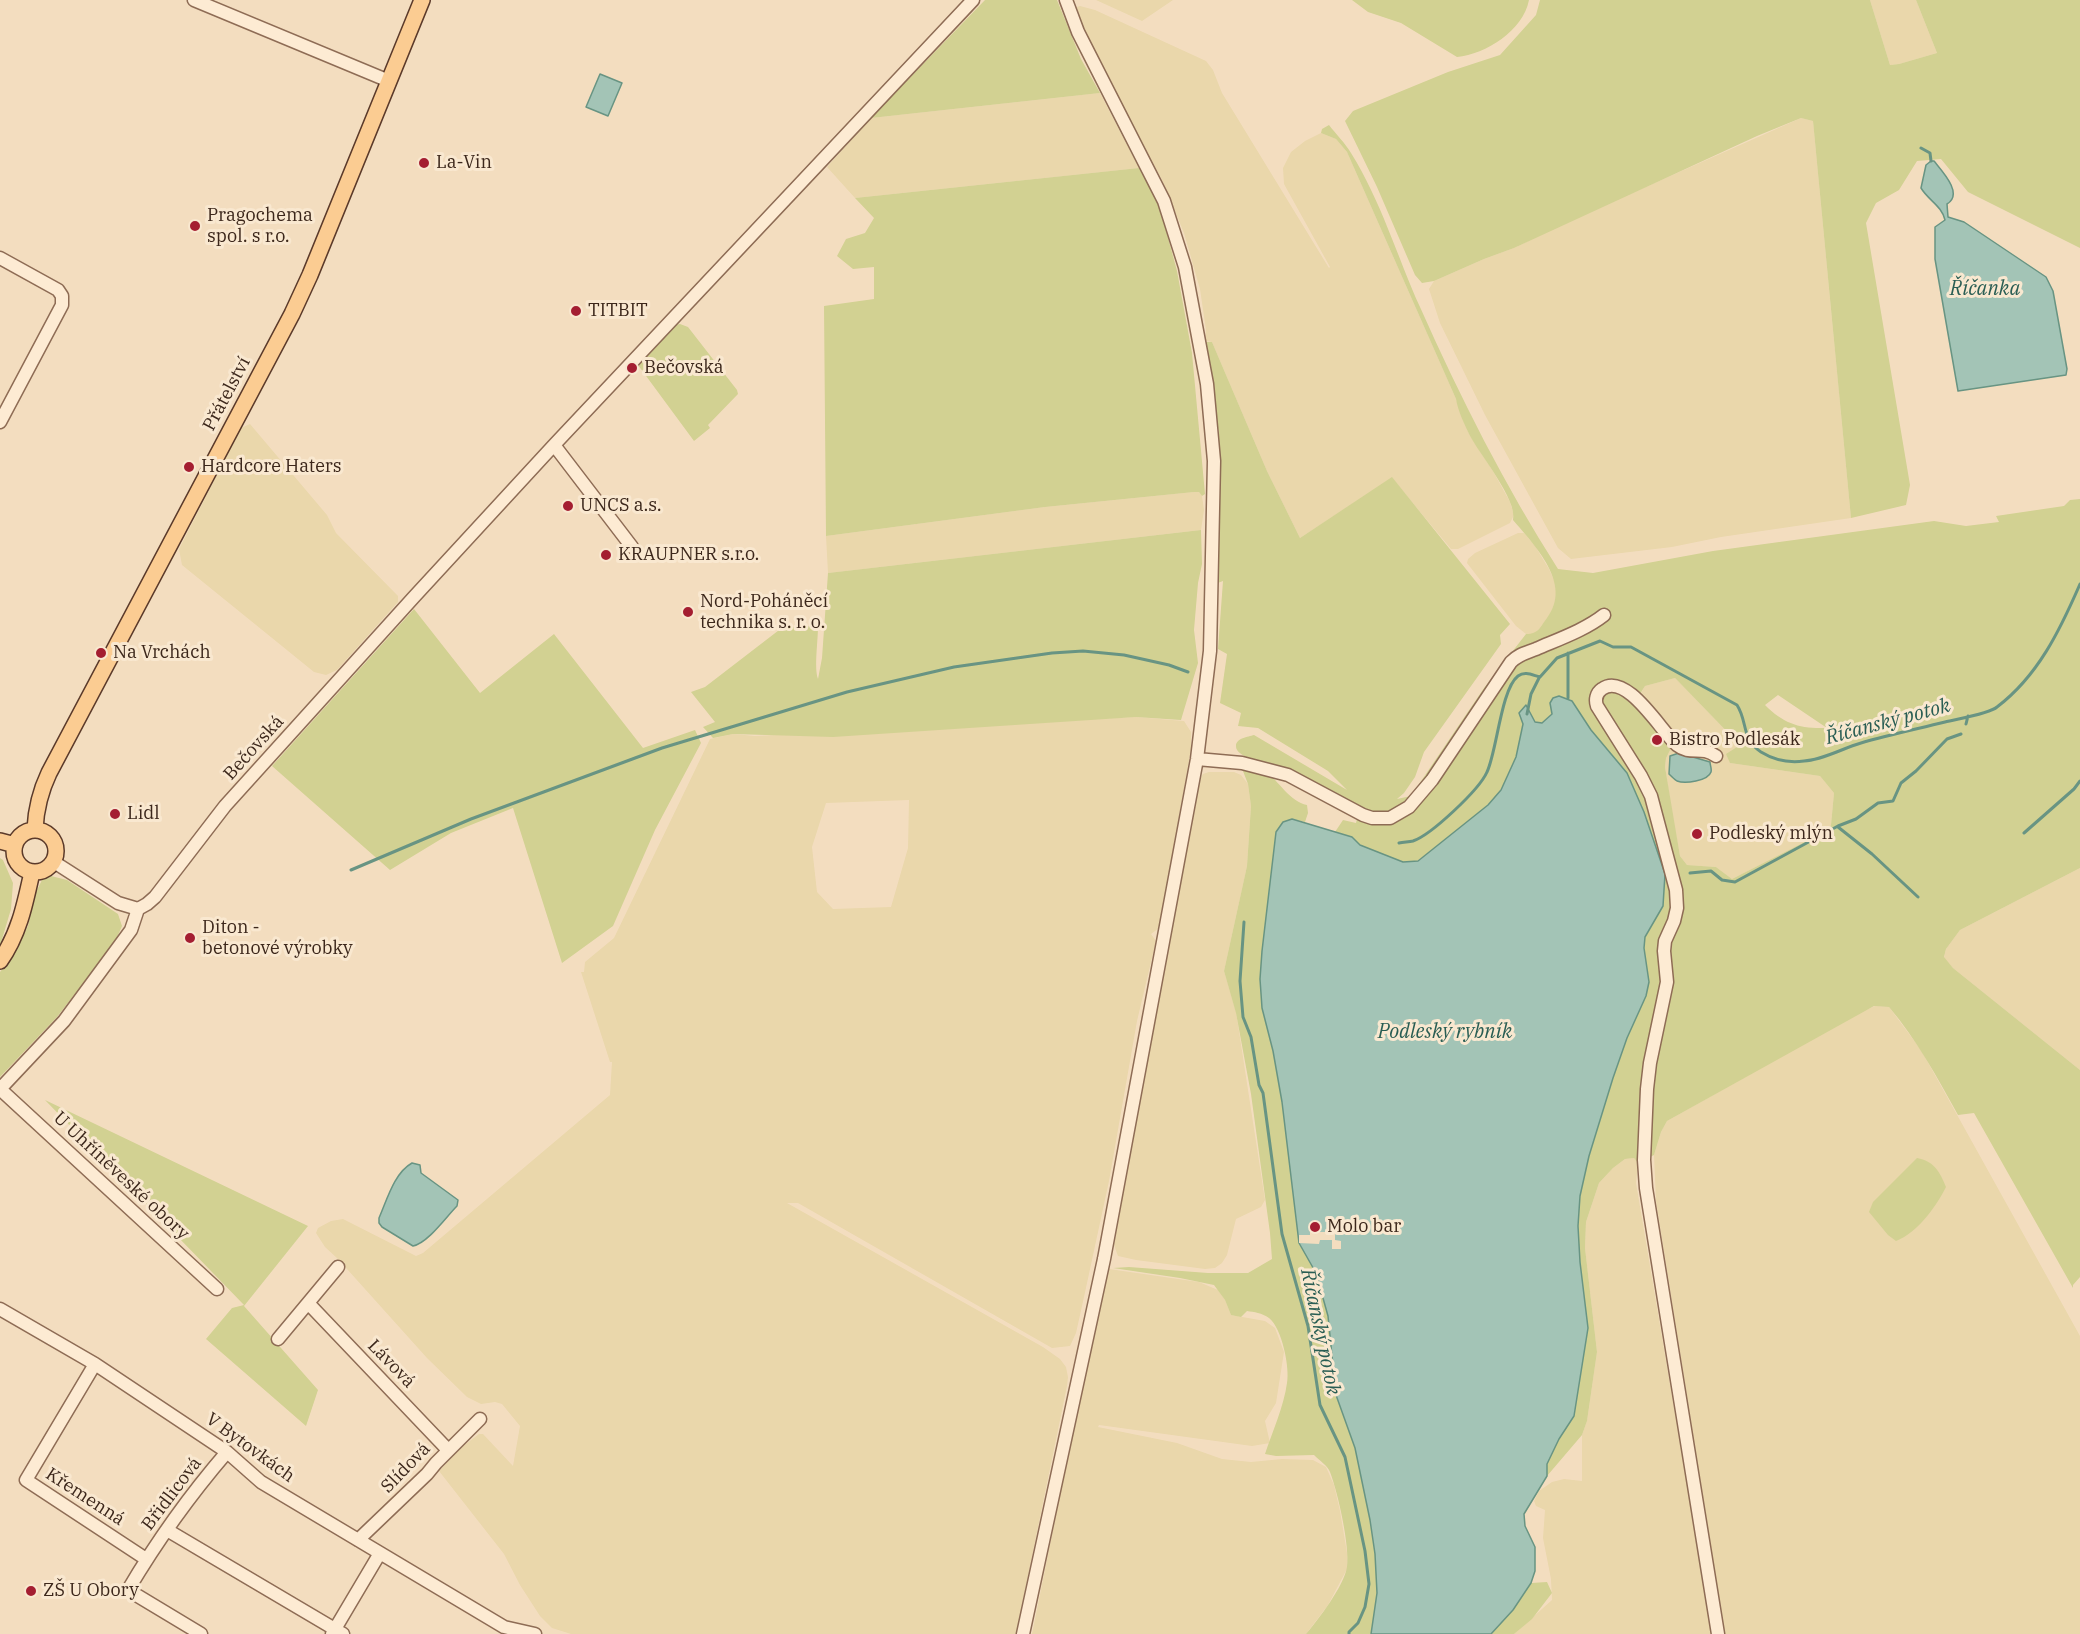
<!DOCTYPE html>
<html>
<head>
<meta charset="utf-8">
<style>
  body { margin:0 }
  canvas { display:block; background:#f3ddbf }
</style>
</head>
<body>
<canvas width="2080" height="1634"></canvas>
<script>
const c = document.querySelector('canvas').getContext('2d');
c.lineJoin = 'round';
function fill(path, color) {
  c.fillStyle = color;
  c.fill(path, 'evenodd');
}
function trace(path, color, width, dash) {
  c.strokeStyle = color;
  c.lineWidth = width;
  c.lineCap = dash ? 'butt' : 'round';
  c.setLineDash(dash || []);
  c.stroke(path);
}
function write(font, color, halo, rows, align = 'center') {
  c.font = font + ' "IBM Plex Serif",serif';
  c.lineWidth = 6;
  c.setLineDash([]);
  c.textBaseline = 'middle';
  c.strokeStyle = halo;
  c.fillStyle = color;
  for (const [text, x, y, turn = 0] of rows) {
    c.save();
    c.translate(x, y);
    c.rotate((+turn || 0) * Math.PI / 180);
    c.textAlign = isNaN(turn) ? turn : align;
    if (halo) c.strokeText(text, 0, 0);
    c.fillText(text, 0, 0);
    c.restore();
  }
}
fill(new Path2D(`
  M1096,0H1173L1142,21Z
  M1870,0H1916L1937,53L1899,64L1890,65Z
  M1080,6L1095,10L1206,61L1213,70L1222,93L1329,268L1330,267L1284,184L1283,168L1291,152L1305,141L1321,133L1336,139L1347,152L1456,399L1469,434L1494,473L1510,502L1514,515L1510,523L1458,549H1451L1392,478L1300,538L1267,471L1212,342L1205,341L1206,330L1200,289L1184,233L1162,180L1079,23L1077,7Z
  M1100,93L1139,168L855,198L827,167L871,118Z
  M1801,118L1813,121L1851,518L1721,537L1672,547L1571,559L1558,548L1485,415L1440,323L1429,289L1434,281L1484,259L1514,248L1578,217Z
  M250,424L327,515L336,533L398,596V602L337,670L326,675L314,672L182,565L179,549L241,428Z
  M1194,492H1199L1202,496L1204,510L1201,530L828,573L826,536L1045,507Z
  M1518,533H1524L1535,546L1549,569L1557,587L1556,601L1552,612L1540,630L1533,634H1526L1516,626L1467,563L1468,559L1475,553Z
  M1675,678L1737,742V747L1730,763L1820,776L1834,793L1831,825L1828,830L1732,879L1716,867L1687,865L1680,856L1672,813L1665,767L1666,758L1640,695L1645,686Z
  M1136,717L1184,721L1191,732V749L1159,928L1151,934L1156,941L1137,1021L1109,1181L1084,1297L1076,1333L1070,1346L1052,1348L798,1203H787L1043,1347L1060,1359L1066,1367L1068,1377L1067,1386L1016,1634H571L552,1628L540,1616L520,1585L504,1554L439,1471L462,1447L479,1434H483L513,1466L520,1426L502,1404L495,1402L481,1404L467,1397L427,1358L338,1259L325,1247L316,1233L318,1228L331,1221L343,1219L416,1256L423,1253L610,1095L612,1062H610L581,972H584L585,962L614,938L710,739L733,734L755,736ZM909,800L908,848L891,907L833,909L817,892L812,847L826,803Z
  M1209,772H1234L1241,775L1248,784L1251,806L1247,866L1224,971L1236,1012L1265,1200L1261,1207L1236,1219L1227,1255L1222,1263L1215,1268L1205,1269L1136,1260L1118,1256L1114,1245L1197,785L1203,774Z
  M2080,868V1070L1953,968L1944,958L1946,949L1960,930Z
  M1875,1006L1889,1007L1921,1050L2080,1336V1634H1725L1656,1201L1654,1155L1661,1132L1667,1121L1857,1014Z
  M1634,1158L1638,1163L1636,1183L1712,1634H1514L1552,1600L1551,1579L1543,1538L1545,1510L1536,1506L1534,1501L1539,1491L1552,1482L1564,1479L1582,1481V1435L1587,1421L1597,1352L1585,1248L1586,1222L1599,1183L1613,1168L1625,1159Z
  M1109,1269L1199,1282L1218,1290L1225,1300L1231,1315L1265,1321L1275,1328L1284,1352L1276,1403L1265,1421L1270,1443L1252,1446L1099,1425L1098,1427L1177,1443L1222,1459L1251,1462L1282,1459L1313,1460L1326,1467L1334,1485L1340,1511L1347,1553V1569L1328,1605L1306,1634H1032L1105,1273Z`), '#ead7ab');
fill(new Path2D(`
  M985,0H1057L1081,59L1100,93L871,118Z
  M1352,0H1529C1523,31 1486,54 1457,57L1401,23L1368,12Z
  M1540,0H1870L1890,65L1899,64L1937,53L1916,0H2080V248L1968,192L1941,159L1917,161L1899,190L1876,203L1866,223L1910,485L1906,505L1851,518L1813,121L1801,118L1757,136L1514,248L1484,259L1434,281L1422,283L1415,275L1377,187L1345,121L1353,111L1448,72L1500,55L1536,15Z
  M1329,125C1336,134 1345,143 1351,153C1381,201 1397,256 1420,307C1460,397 1505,486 1558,569L1593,573L1713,551L1934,521L1966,526L1999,522L1996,516L2064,506L2070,500L2080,499V868L1960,930L1946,949L1944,957L1953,968L2080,1070V1277L2073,1285V1288L1974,1113L1958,1115C1937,1077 1917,1040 1889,1007L1874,1006L1667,1121L1661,1132L1654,1155L1638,1163L1634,1158L1625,1159L1613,1168L1599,1183L1586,1222L1585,1248L1597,1352L1587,1421L1582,1435L1547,1476V1464L1576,1397L1588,1328L1580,1262L1578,1226L1580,1196L1589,1156L1613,1078L1627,1038L1646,996L1649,982L1644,948L1645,937L1663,906L1665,874L1627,773L1591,730L1572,701L1568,698L1551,703L1552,713L1542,723L1535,722L1526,706C1522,735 1517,764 1501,789C1487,811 1440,845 1417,861L1403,862L1359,845L1352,837L1341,836L1335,832L1343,820L1356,823L1359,810C1335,796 1306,775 1280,767C1271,765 1235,758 1236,746C1236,738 1248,737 1254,735L1347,790L1328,771L1258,728L1238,726L1241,713L1220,703L1227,654L1218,649L1223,581L1215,584L1219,433L1202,342H1212L1267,471L1300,538L1392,477L1510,624L1500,635L1501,644L1424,752L1415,777L1404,793L1397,799L1411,796L1484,688L1526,634C1539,634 1540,627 1547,618C1573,584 1535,546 1513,520C1518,500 1479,454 1469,434C1464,423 1458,411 1456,399L1347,152L1336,139L1321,133L1322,129ZM1675,678L1737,742V747L1726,754L1730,763L1820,776L1834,793L1831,825L1828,830L1732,879L1716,867L1687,865L1680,856L1665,767L1666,758L1672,746L1663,722L1640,694L1645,686ZM1778,695L1827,728C1800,729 1784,724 1765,705Z
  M1139,168L1160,208L1177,271L1192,353L1205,494L1202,496L1199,492H1194L1045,507L826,536L824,306L874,299V267L853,269L837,256L846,239L865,233L874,218L855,198Z
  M680,324L688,327L737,390L738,394L708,425L710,428L694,441L638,365L675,325Z
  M1201,530L1202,564L1198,583L1194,630L1198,663L1181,720L1136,717L833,737L733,734L713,738L703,727L715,722L691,692L705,687L783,627L818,626C818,642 814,667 818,679L822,658L828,573Z
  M414,609L480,693L554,634L643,748L695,730L701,743L655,830L613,926L562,963L513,808L451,833L390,870L272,766Z
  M1241,766C1248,767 1259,767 1265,771C1279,781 1290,802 1307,805L1308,813L1305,822L1292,819L1262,951L1260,979L1262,1008L1273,1051L1282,1102L1299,1243L1316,1273L1328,1316L1336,1395L1355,1448L1370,1520L1375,1554L1377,1593L1371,1634H1306C1318,1620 1344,1586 1347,1567C1350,1546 1338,1493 1330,1472C1328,1466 1319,1460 1314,1455L1276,1456L1265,1454C1272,1433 1284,1406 1287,1383C1290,1368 1282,1328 1269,1318C1262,1313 1254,1312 1247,1311L1241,1317L1231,1315L1225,1300L1214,1285L1180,1278L1113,1268L1129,1267L1208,1273H1248L1272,1259L1270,1233L1251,1094L1236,1013L1224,971L1247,866L1251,806L1248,784Z
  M0,858L3,860L13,883L11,909L0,946Z
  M51,876L67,880L118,914L122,926L115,942L57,1017L0,1077V972L12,956L28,926L35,894L42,880Z
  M45,1100L308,1226L244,1306L318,1390L306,1426L206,1339L232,1308L244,1305Z
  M1917,1158C1934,1161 1940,1172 1946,1187C1936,1207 1917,1233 1896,1241L1888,1235L1869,1212L1873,1202Z
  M1547,1582L1552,1593L1532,1619L1514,1634H1491L1513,1610L1531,1583Z`), '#d2d192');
const water = new Path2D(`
  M600,74L622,83L608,116L586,107Z
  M1931,161H1934C1942,171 1964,194 1947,204L1948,217L1964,222L2046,277L2053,291L2067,369L2066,375L1958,391L1935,259V227L1945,220C1942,206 1928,200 1921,188L1926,165Z
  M1559,696L1572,701L1591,730L1627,773L1644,812L1665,874L1663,906L1645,937L1644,948L1649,982L1646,996L1627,1038L1613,1078L1589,1156L1580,1196L1578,1226L1580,1262L1588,1328L1574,1416L1559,1439L1547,1464V1476L1524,1514L1525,1526L1535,1547V1571L1531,1583L1513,1610L1491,1634H1371L1377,1593L1375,1554L1370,1520L1355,1448L1336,1395L1328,1316L1316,1273L1299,1243L1282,1102L1273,1051L1262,1008L1260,979L1262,951L1276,832L1283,822L1292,819L1352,837L1360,845L1403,862L1418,861L1488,805L1501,790L1516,757L1523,724L1519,713L1526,705L1535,722L1542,723L1552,714L1550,703L1553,698Z
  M1679,753L1710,762C1710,765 1712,769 1711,772C1708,781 1685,784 1677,781C1674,779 1672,777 1669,774L1670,756Z
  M412,1163L420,1165L421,1173L458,1200L457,1206C446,1217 428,1243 413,1246L382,1227L379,1223V1218C387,1200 394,1173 412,1163Z`);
fill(water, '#a3c4b6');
trace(water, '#689483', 1.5);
fill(new Path2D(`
  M1310,1229H1320V1232H1335V1240L1341,1241V1249H1332V1240H1320L1319,1244L1299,1243V1235H1310Z`), '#f3ddbf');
trace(new Path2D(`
  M1921,148L1930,153L1931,161
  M1568,698V653
  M1527,714L1531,694L1539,678
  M1966,724L1968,716
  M1838,827L1872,854L1918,897
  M2024,833L2074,789L2080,781
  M1399,843C1404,842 1409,842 1413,841C1431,835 1479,790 1487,772C1497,751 1501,689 1518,676C1525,671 1532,675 1540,677L1557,658L1600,641L1613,647H1631L1737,705C1748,722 1741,739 1761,752C1774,760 1789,763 1804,761C1823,760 1843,748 1861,743C1888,735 1917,729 1945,722C1956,719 1989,714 1997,707C2038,676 2060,630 2080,584
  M351,870L471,819L662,748L847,692L954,667L1052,653L1083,651L1124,655L1169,665L1188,672
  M1690,873L1711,871L1722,880L1735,882L1838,826L1856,819L1878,803L1893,801L1901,783L1916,771L1947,739L1961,734
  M1244,922L1240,981L1243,1017L1251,1037L1259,1085L1263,1093L1282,1234L1308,1326L1320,1405L1345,1457L1365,1551L1369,1584L1365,1607L1358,1623L1349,1632V1634`), '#689483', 3);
const minor = new Path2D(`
  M194,0L389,81
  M0,258L58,290L62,296V305L0,422
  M554,445L632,547
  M1716,756C1701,745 1691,756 1677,745C1662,733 1627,671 1602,689C1596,693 1595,700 1597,706L1641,776L1651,796L1676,890L1677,908L1674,921L1665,941L1664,951L1667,982L1650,1063L1647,1089L1644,1160L1646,1188L1718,1634
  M1197,759L1242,763L1288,775L1363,815L1372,818H1390L1409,807L1432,780L1511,662C1519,654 1526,653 1536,649C1559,639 1585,630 1604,615
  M54,862L118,903L138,909
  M0,1089L64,1021L131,930L138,909L147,904L155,897L225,806L413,598L554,445L973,0
  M0,1089L217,1289
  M308,1303L448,1450
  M0,1309L95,1364L227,1452L261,1482L504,1627L535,1634
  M278,1339L338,1267
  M95,1364L26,1480L146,1559
  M167,1530L343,1634
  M358,1540L427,1474L436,1463L480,1419
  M201,1634L128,1590C157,1541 190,1495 227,1452
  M332,1634L380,1553
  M1023,1634L1104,1259L1197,759L1210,651L1214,461L1207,384L1185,267L1164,201L1078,32L1066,0`);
const major = new Path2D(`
  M35,829C36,808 40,792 49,773L292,314L310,275L422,0
  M14 851a21 21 0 1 1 42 0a21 21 0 1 1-42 0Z
  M0,841L15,845
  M0,961C19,934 25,904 32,872`);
trace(minor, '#8e6c55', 15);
trace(major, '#5b3a2a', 18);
trace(minor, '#fdebd3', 12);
trace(major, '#fbcc92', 15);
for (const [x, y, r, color] of [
  [424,163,6,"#a41e31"],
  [195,226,6,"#a41e31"],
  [576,311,6,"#a41e31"],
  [632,368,6,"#a41e31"],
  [189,467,6,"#a41e31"],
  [568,506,6,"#a41e31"],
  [606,555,6,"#a41e31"],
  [688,612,6,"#a41e31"],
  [101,653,6,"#a41e31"],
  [1657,740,6,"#a41e31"],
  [115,814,6,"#a41e31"],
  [1697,834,6,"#a41e31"],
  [190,938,6,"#a41e31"],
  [1315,1227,6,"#a41e31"],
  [31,1591,6,"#a41e31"]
]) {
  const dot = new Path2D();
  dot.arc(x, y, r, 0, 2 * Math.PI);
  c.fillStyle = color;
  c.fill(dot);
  trace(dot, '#f9e8d0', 2);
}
write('18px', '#3c271b', '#f9e8d0', [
  ["La-Vin",436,163],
  ["Pragochema",207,216],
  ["spol. s r.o.",207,237],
  ["TITBIT",588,311],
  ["Bečovská",644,368],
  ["Hardcore Haters",201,467],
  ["UNCS a.s.",580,506],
  ["KRAUPNER s.r.o.",618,555],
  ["Nord-Poháněcí",700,602],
  ["technika s. r. o.",700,623],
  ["Na Vrchách",113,653],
  ["Bistro Podlesák",1669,740],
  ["Lidl",127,814],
  ["Podleský mlýn",1709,834],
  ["Diton -",202,928],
  ["betonové výrobky",202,949],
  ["Molo bar",1327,1227],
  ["ZŠ U Obory",43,1591]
], 'left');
write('18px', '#3c271b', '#f9e8d0', [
  ["Přátelství",227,394,-62],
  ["Bečovská",254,748,-48],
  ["U Uhříněveské obory",121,1176,43],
  ["Lávová",391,1364,46],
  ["V Bytovkách",250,1448,36],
  ["Slídová",406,1468,-46],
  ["Břidlicová",172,1494,-53],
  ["Křemenná",85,1497,33]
]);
write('italic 20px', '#295d53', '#f9e8d0', [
  ["Říčanka",1985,289],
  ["Říčanský potok",1888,722,-15],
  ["Podleský rybník",1445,1032],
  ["Říčanský potok",1320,1332,78]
]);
</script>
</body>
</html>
